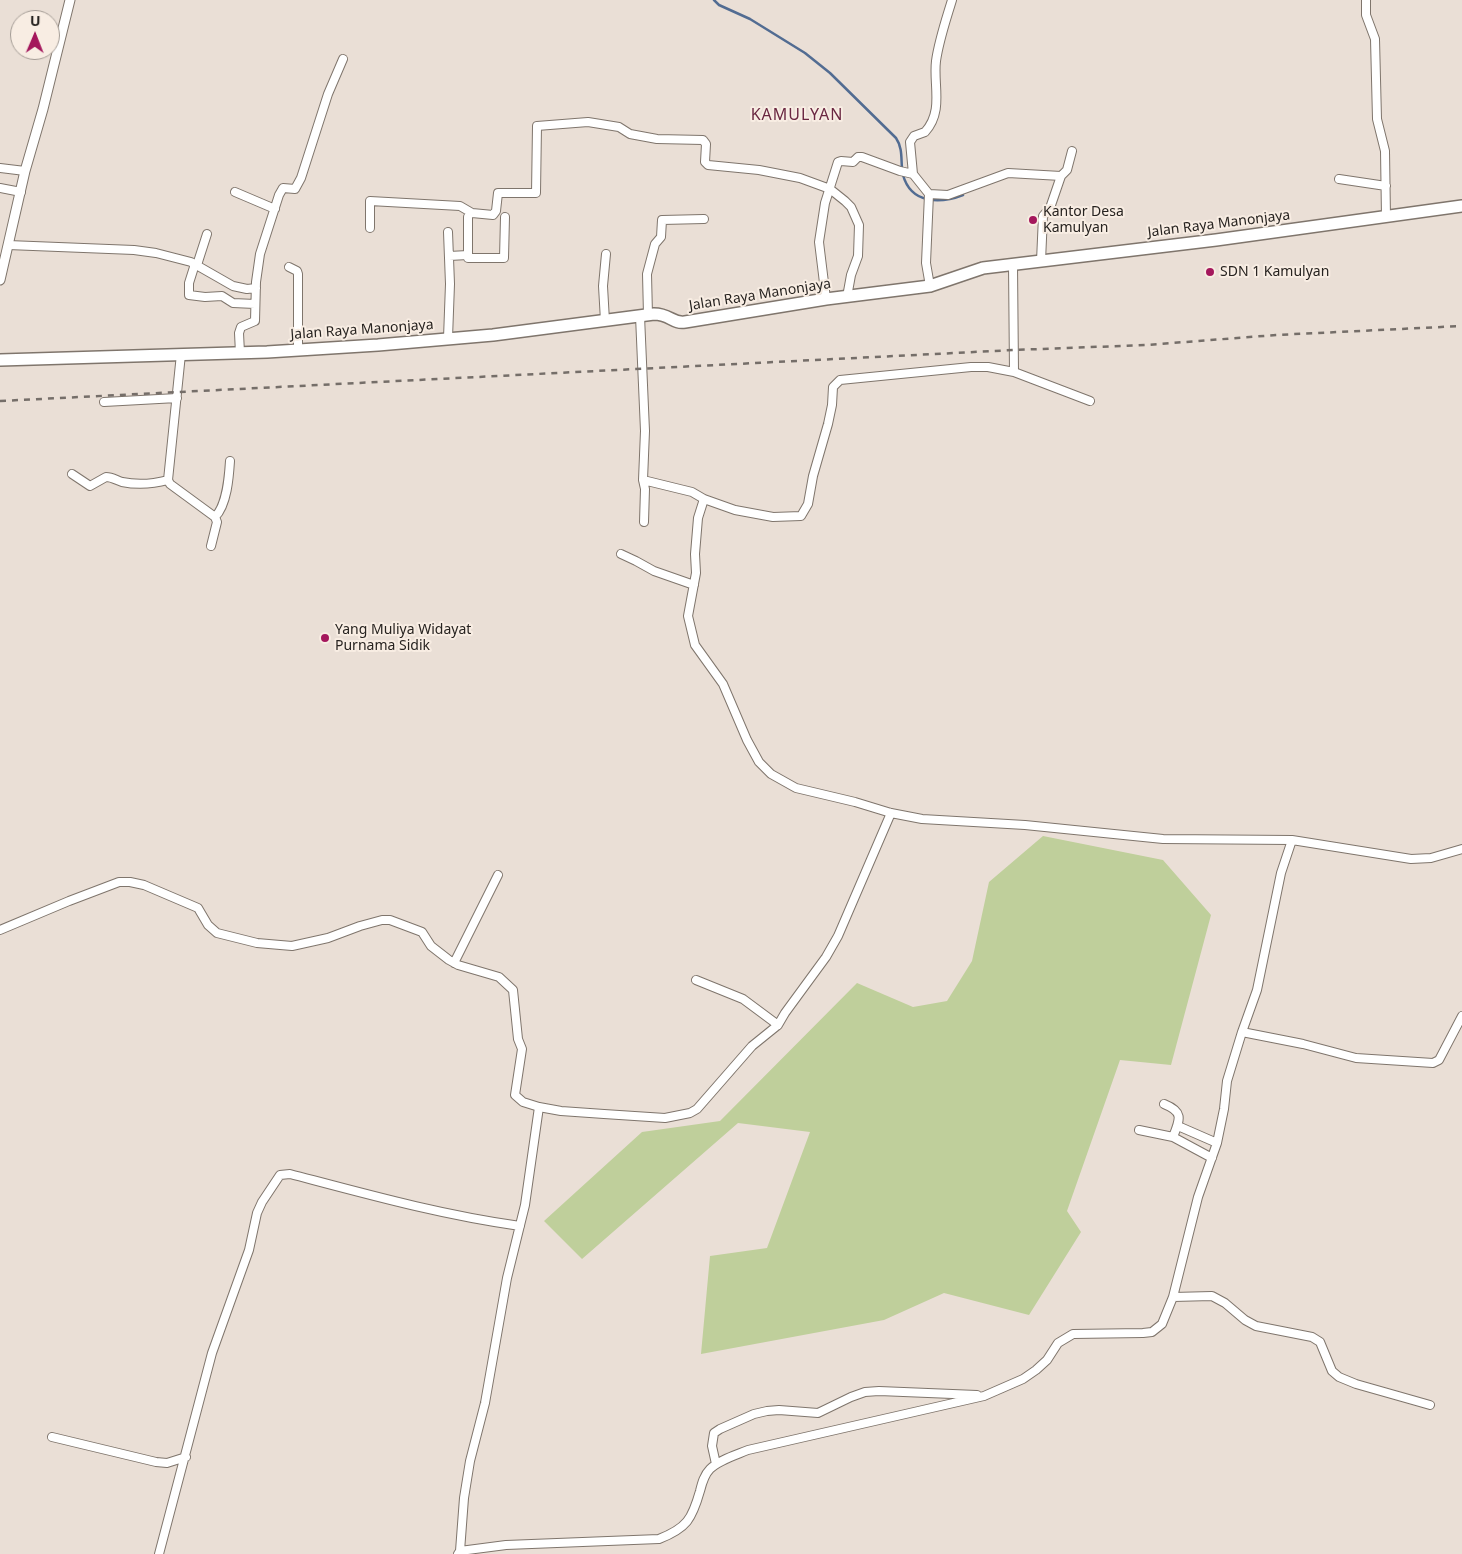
<!DOCTYPE html>
<html>
<head>
<meta charset="utf-8">
<style>
  body { margin:0 }
  #map { position:relative; width:1462px; height:1554px; overflow:hidden; background:#eadfd6; font-family:"Noto Sans",sans-serif }
  canvas { display:block }
  .north { position:absolute; left:10px; top:10px; width:50px; height:50px; box-sizing:border-box; background:#f8ede3; border:1px solid #a49c95; border-radius:50%; rotate:1deg; font-size:14px; font-weight:700; line-height:20px; text-align:center; color:#272320 }
  .north::after { content:''; display:block; margin:auto; width:18px; height:22px; background:#a4175c; clip-path:polygon(50% 0,100% 100%,50% 72%,0 100%) }
</style>
</head>
<body>
<div id="map">
<canvas width="1462" height="1554"></canvas>
<div class="north">U</div>
</div>
<script>
const c = document.querySelector('canvas').getContext('2d');
c.lineJoin = 'round';
function fill(path, color) {
  c.fillStyle = color;
  c.fill(path, 'evenodd');
}
function trace(path, color, width, dash) {
  c.strokeStyle = color;
  c.lineWidth = width;
  c.lineCap = dash ? 'butt' : 'round';
  c.setLineDash(dash || []);
  c.stroke(path);
}
function write(font, color, halo, rows, align = 'center') {
  c.font = font + ' "Noto Sans",sans-serif';
  c.lineWidth = 4;
  c.setLineDash([]);
  c.textBaseline = 'middle';
  c.strokeStyle = halo;
  c.fillStyle = color;
  for (const [text, x, y, turn = 0] of rows) {
    c.save();
    c.translate(x, y);
    c.rotate((+turn || 0) * Math.PI / 180);
    c.textAlign = isNaN(turn) ? turn : align;
    if (halo) c.strokeText(text, 0, 0);
    c.fillText(text, 0, 0);
    c.restore();
  }
}
fill(new Path2D(`
  M1043,836L1163,860L1211,915L1171,1065L1120,1060L1067,1211L1081,1232L1029,1315L944,1293L884,1320L701,1354L710,1256L767,1248L810,1132L738,1123L582,1259L544,1221L642,1132L720,1121L857,983L913,1007L947,1001L972,961L989,882Z`), '#bfcf9b');
trace(new Path2D(`
  M714,0L719,5L750,19L805,53L830,73L896,138C904,150 900,162 903,175C911,204 940,204 963,195`), '#526c92', 2.5);
const minor = new Path2D(`
  M1366,0V15L1375,39L1377,119L1385,151L1386,217
  M0,168L25,171
  M1339,179L1386,186
  M0,188L21,192
  M235,192L275,209
  M929,194L948,195L1008,173L1061,176
  M468,217V255
  M370,228V201L460,206L472,213L493,215L496,211L498,193H536L537,126L588,122L619,127L630,134L657,139L703,140L706,144L705,162L708,165L759,170L800,178L830,189L845,201L851,207L859,225L858,256L851,275L847,297
  M448,232L450,284L448,338
  M8,245L134,250L156,253L191,262L233,286L247,289L256,288
  M449,256L468,255V258H504L505,217
  M1041,261L1043,216L1050,208L1061,176L1067,170L1072,151
  M195,264L189,283V295L205,297L222,296L233,303L255,304
  M197,265L207,234
  M289,267L297,271L298,274V350
  M930,286L926,263L929,194L913,174L910,142L914,136L925,132C944,111 933,85 936,61C939,40 946,20 952,0
  M826,299L819,242L825,203L838,162L841,161L853,162L858,157H862L900,171L913,174
  M648,315L647,274L655,244L661,237L662,220L704,219
  M640,316L645,431L643,480L692,492L704,499L735,510L773,517L801,516L808,504L813,476L828,424L832,405L833,387L840,380L971,367H988L1014,372L1013,265
  M605,321L603,286L606,254
  M240,353L239,333L241,327L255,321L256,282L260,254L279,195L283,188L295,189L301,178L328,94L343,59
  M181,354L168,480L170,484L215,517L217,522L211,546
  M1014,372L1090,401
  M104,402L177,398
  M72,474L90,486L106,477C112,477 116,480 122,482C137,485 153,484 168,480
  M643,480L645,489L644,522
  M704,499L698,518L695,554L696,573L688,616L695,645L723,684L747,740L759,762L771,774L796,788L855,802L891,813L922,819L1025,825L1163,839L1292,840L1411,859L1431,858L1462,849
  M215,517C227,505 229,477 230,461
  M621,554L636,561L654,571L694,585
  M0,930L69,901L119,882H130L144,885L198,908L208,925L217,933L257,943L292,946L328,938L360,926L382,920H390L422,932L431,946L449,960L458,965L499,977L513,990L518,1039L522,1049L515,1095L523,1102L539,1107L561,1111L604,1114L665,1118L690,1113L697,1109L752,1046L778,1025L785,1013L826,957L838,936L891,813
  M454,963L498,875
  M696,980L743,999L778,1025
  M1242,1032L1303,1044L1356,1058L1433,1063L1439,1060L1462,1016
  M1164,1104C1184,1112 1180,1119 1173,1137
  M1178,1126L1217,1143
  M1139,1130L1173,1137L1212,1158
  M1173,1297L1212,1296L1225,1303L1245,1320L1256,1326L1312,1337L1320,1342L1332,1371L1339,1377L1356,1384L1430,1405
  M52,1437L156,1462L167,1463L186,1457
  M716,1464L712,1446L714,1433L720,1429L754,1414L767,1411L779,1410L818,1413L851,1397L865,1392L879,1391L977,1395
  M460,1551L506,1545L659,1539C687,1528 692,1519 700,1491C702,1483 704,1475 710,1469C719,1460 736,1455 748,1450L984,1396L1023,1379L1036,1370L1047,1360L1058,1343L1073,1334L1143,1333L1152,1332L1162,1324L1173,1297L1198,1197L1217,1143L1224,1109L1227,1081L1242,1032L1257,990L1281,873L1292,840
  M159,1554L212,1353L249,1250L257,1213L262,1202L280,1175L290,1174C366,1194 441,1215 520,1226
  M458,1554L460,1551L464,1498L470,1461L485,1403L507,1278L525,1205L539,1107`);
const tertiary = new Path2D(`
  M0,280L25,171L43,109L70,0`);
const primary = new Path2D(`
  M0,360L267,352L378,345L493,335L654,314C670,314 673,324 685,322L826,299L930,286L983,268L1216,240L1462,206`);
trace(minor, '#7f756c', 10);
trace(tertiary, '#7f756c', 11);
trace(primary, '#7f756c', 14);
trace(minor, '#fff', 8);
trace(tertiary, '#fff', 9);
trace(primary, '#fff', 11);
trace(new Path2D(`
  M0,401L1014,350L1146,345L1276,335L1462,326`), '#756e69', 2.5, [6, 6]);
for (const [x, y, r, color] of [
  [1033,220,5,"#a4175c"],
  [1210,272,5,"#a4175c"],
  [325,638,5,"#a4175c"]
]) {
  const dot = new Path2D();
  dot.arc(x, y, r, 0, 2 * Math.PI);
  c.fillStyle = color;
  c.fill(dot);
  trace(dot, '#f8ede3', 2);
}
write('14px', '#272320', '#f8ede3', [
  ["Kantor Desa",1043,212],
  ["Kamulyan",1043,228],
  ["SDN 1 Kamulyan",1220,272],
  ["Yang Muliya Widayat",335,630],
  ["Purnama Sidik",335,646]
], 'left');
write('14px', '#272320', '#f8ede3', [
  ["Jalan Raya Manonjaya",1219,224,-7],
  ["Jalan Raya Manonjaya",760,295,-9],
  ["Jalan Raya Manonjaya",362,330,-4]
]);
c.letterSpacing = '1px';
write('16px', '#6a2741', '#f8ede3', [
  ["KAMULYAN",797,115]
]);
c.letterSpacing = '0px';
</script>
</body>
</html>
